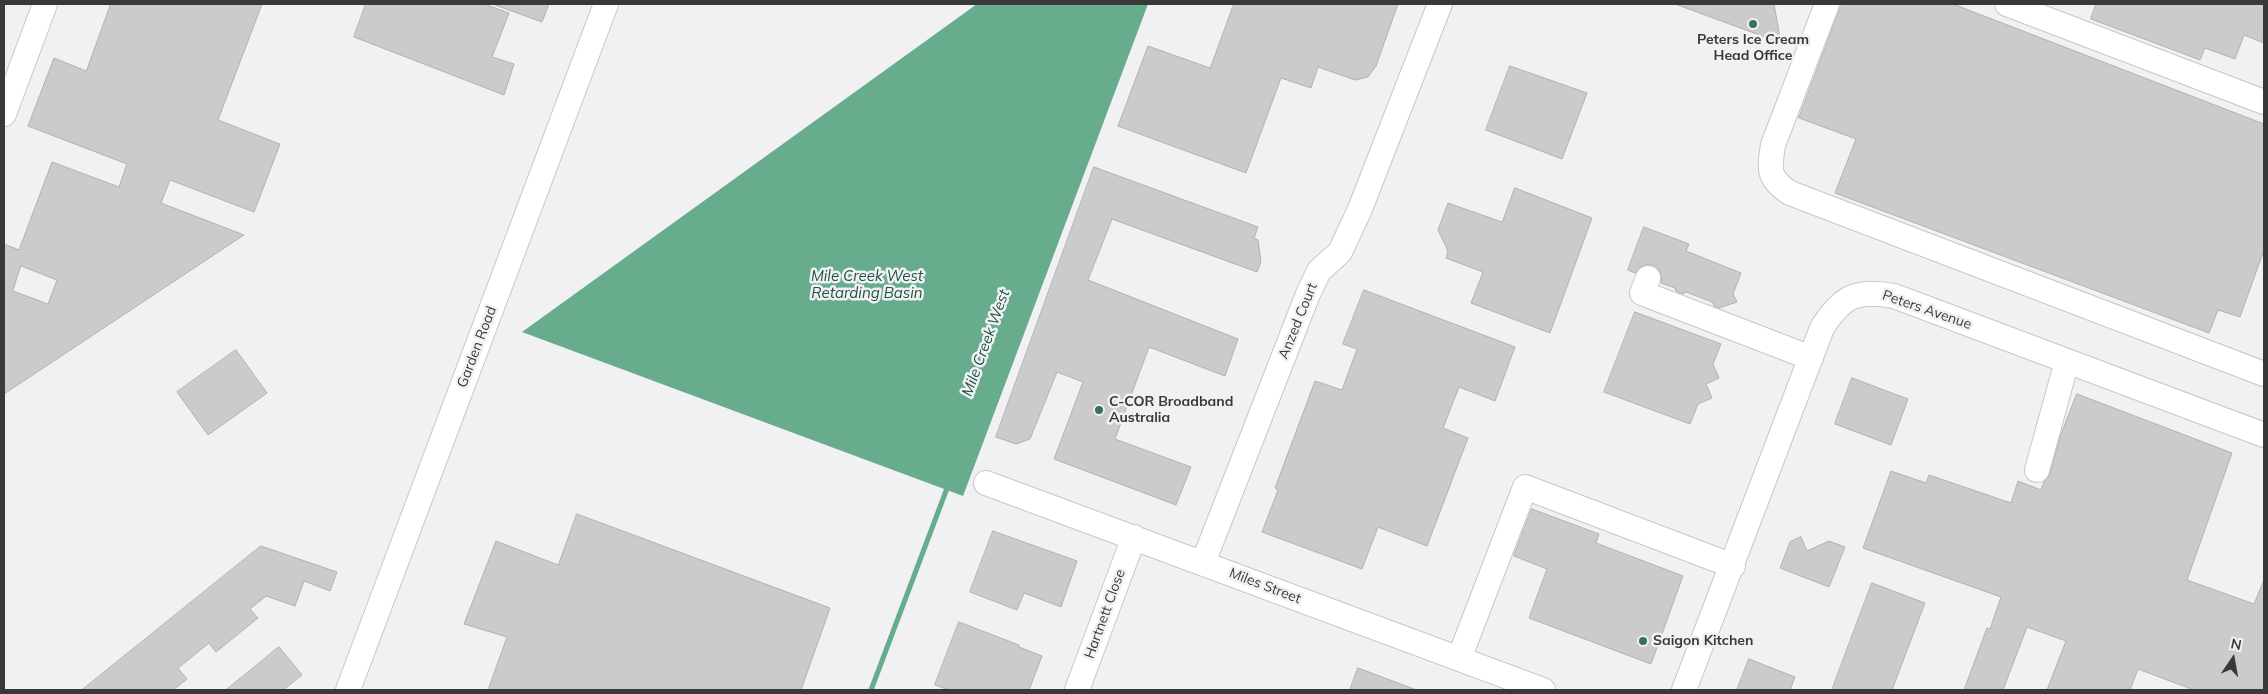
<!DOCTYPE html>
<html>
<head>
<meta charset="utf-8">
<style>
  body { margin:0 }
  #map { position:relative; width:2268px; height:694px; overflow:hidden; background:#f1f0f3; font-family:Mulish,sans-serif }
  canvas { display:block }
  .frame { position:absolute; inset:0; border:5px solid #39393a; pointer-events:none }
  .north { position:absolute; left:2208px; top:634px; width:50px; height:50px; -webkit-text-stroke:4px #f1f0f3; paint-order:stroke; rotate:12deg; font-size:14px; font-weight:700; line-height:20px; text-align:center; color:#39393a }
  .north::after { content:''; display:block; margin:auto; width:18px; height:22px; background:#39393a; clip-path:polygon(50% 0,100% 100%,50% 72%,0 100%) }
</style>
</head>
<body>
<div id="map">
<canvas width="2268" height="694"></canvas>
<div class="frame"></div>
<div class="north">N</div>
</div>
<script>
const c = document.querySelector('canvas').getContext('2d');
c.lineJoin = 'round';
function fill(path, color) {
  c.fillStyle = color;
  c.fill(path, 'evenodd');
}
function trace(path, color, width, dash) {
  c.strokeStyle = color;
  c.lineWidth = width;
  c.lineCap = dash ? 'butt' : 'round';
  c.setLineDash(dash || []);
  c.stroke(path);
}
function write(font, color, halo, rows, align = 'center') {
  c.font = font + ' Mulish,sans-serif';
  c.lineWidth = 5;
  c.setLineDash([]);
  c.textBaseline = 'middle';
  c.strokeStyle = halo;
  c.fillStyle = color;
  for (const [text, x, y, turn = 0] of rows) {
    c.save();
    c.translate(x, y);
    c.rotate((+turn || 0) * Math.PI / 180);
    c.textAlign = isNaN(turn) ? turn : align;
    if (halo) c.strokeText(text, 0, 0);
    c.fillText(text, 0, 0);
    c.restore();
  }
}
fill(new Path2D(`
  M977,4H1148L963,496L522,332Z`), '#66ac8d');
trace(new Path2D(`
  M871,690L949,483`), '#66ac8d', 5);
const building = new Path2D(`
  M111,4H262L218,120L280,144L254,212L170,180L161,203L244,235L4,394V244L19,250L52,162L119,187L127,164L28,126L54,58L86,71ZM21,266L57,280L48,304L13,291Z
  M366,4H484L509,13L492,57L514,64L504,95L354,37Z
  M495,4H549L542,22L495,5Z
  M1234,4H1398L1376,66L1368,77L1355,80L1318,67L1311,88L1281,78L1246,173L1118,126L1148,46L1210,68Z
  M1679,4H1774L1781,43L1678,5Z
  M1842,4H1953L2264,124V250L2240,317L2218,310L2209,333L1835,193L1856,139L1799,118Z
  M2096,4H2264V43L2244,35L2235,59L2205,48L2200,60L2091,19Z
  M1510,66L1587,93L1562,159L1486,130Z
  M1094,167L1258,227L1254,238L1258,240L1261,262L1257,272L1112,219L1088,280L1238,339L1225,376L1149,347L1115,439L1191,467L1176,505L1054,459L1083,382L1057,372L1030,439L1016,444L996,437Z
  M1515,188L1592,218L1550,333L1471,303L1483,272L1446,258L1448,251L1438,230L1448,203L1502,222Z
  M1644,227L1689,244L1686,251L1741,273L1733,294L1737,302L1719,308L1714,306L1712,302L1686,292L1683,294L1676,291L1675,288L1661,283L1662,277L1659,270L1653,265H1646L1640,267L1635,273L1628,270Z
  M1364,290L1515,347L1495,401L1459,387L1443,428L1468,438L1427,546L1378,527L1362,569L1262,532L1278,490L1275,488L1315,381L1342,390L1357,349L1343,344Z
  M1635,312L1721,344L1713,364L1719,378L1706,384L1712,398L1698,404L1690,424L1604,392Z
  M236,350L267,393L208,435L177,392Z
  M1852,378L1908,399L1891,445L1835,424Z
  M2077,394L2232,453L2187,580L2254,604L2264,580V690H2194L2138,669L2130,690H2047L2066,641L2027,627L2003,690H1964L1987,628L1990,629L2001,597L1863,548L1891,471L1926,483L1929,475L2011,503L2018,481L2041,490L2044,482L2050,474L2060,437Z
  M1532,509L1599,534L1596,543L1683,576L1651,664L1529,618L1547,569L1514,556Z
  M577,514L830,608L801,690H488L507,637L464,624L496,541L558,565Z
  M993,531L1077,561L1061,607L1024,593L1017,610L970,592Z
  M1801,537L1807,551L1829,541L1845,547L1829,587L1780,568L1790,542Z
  M261,546L337,572L330,591L304,581L295,606L266,596L250,609L258,618L216,652L209,643L178,668L187,679L173,690H82Z
  M1872,583L1925,603L1892,690H1832Z
  M959,622L1019,645V647L1042,656L1029,690H949L935,685Z
  M279,647L302,675L283,690H226Z
  M1749,659L1795,677L1790,690H1737Z
  M1358,668L1414,689V690H1350Z`);
fill(building, '#cbcacd');
trace(building, '#b2b0b4', 1);
const minor = new Path2D(`
  M1827,4L1773,145C1769,170 1768,179 1790,193L2264,374
  M2007,4L2264,102
  M4,114L45,4
  M1648,278L1642,293L1811,358
  M2037,470L2067,361
  M986,483L1543,690
  M1203,563L1308,294L1319,271L1340,252L1360,209L1440,4
  M1459,659L1525,487L1733,566
  M348,690L606,4
  M1077,690L1134,537
  M1684,690L1822,328C1842,296 1857,289 1894,296L2264,435`);
trace(minor, '#c8c7ca', 26);
trace(minor, '#fff', 24);
for (const [x, y, r, color] of [
  [1753,24,5,"#377058"],
  [1099,410,5,"#377058"],
  [1643,641,5,"#377058"]
]) {
  const dot = new Path2D();
  dot.arc(x, y, r, 0, 2 * Math.PI);
  c.fillStyle = color;
  c.fill(dot);
  trace(dot, '#f1f0f3', 2);
}
write('bold 14px', '#39393a', '#f1f0f3', [
  ["Peters Ice Cream",1753,40,"center"],
  ["Head Office",1753,56,"center"],
  ["C-COR Broadband",1109,402],
  ["Australia",1109,418],
  ["Saigon Kitchen",1653,641]
], 'left');
write('14px', '#39393a', '#f1f0f3', [
  ["Peters Avenue",1927,310,19],
  ["Anzed Court",1298,321,-68],
  ["Garden Road",477,347,-69],
  ["Miles Street",1265,586,21],
  ["Hartnett Close",1105,614,-70]
]);
write('italic 15px', '#1d543f', '#f1f0f3', [
  ["Mile Creek West",867,276],
  ["Retarding Basin",867,293],
  ["Mile Creek West",986,343,-70]
]);
</script>
</body>
</html>
